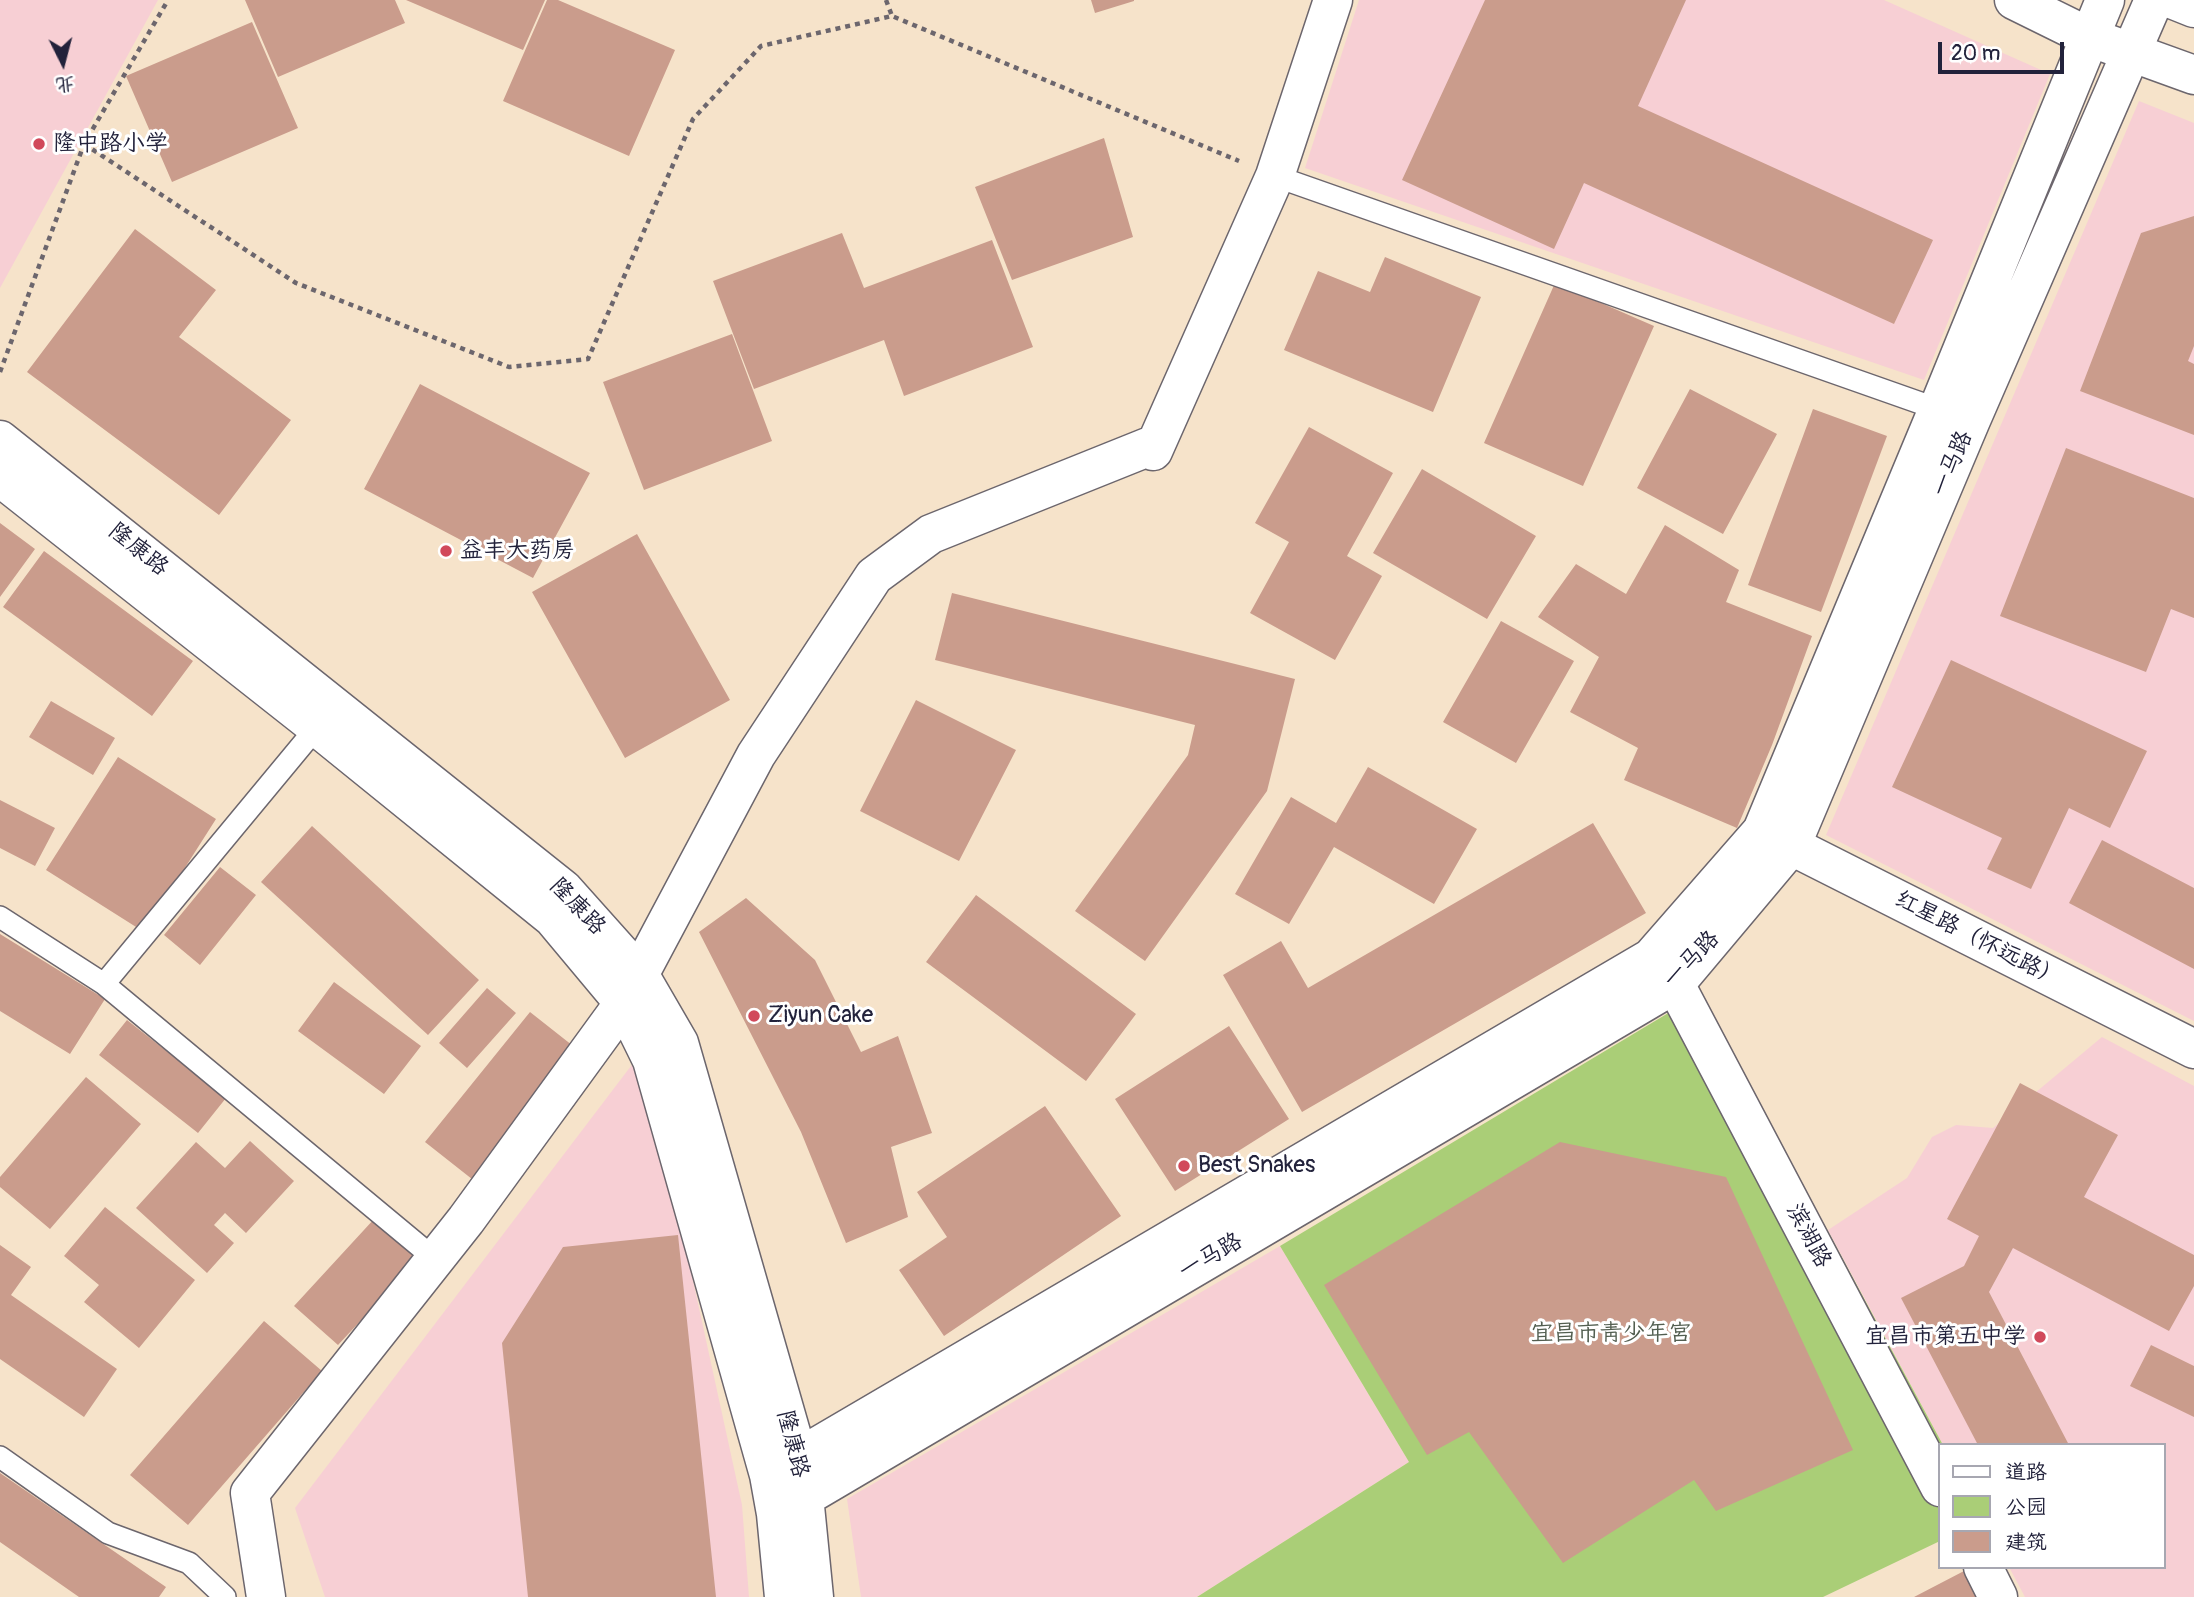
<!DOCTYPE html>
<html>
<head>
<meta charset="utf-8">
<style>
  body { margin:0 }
  #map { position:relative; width:2194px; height:1597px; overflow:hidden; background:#f6e3ca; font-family:Pangolin,"LXGW WenKai TC",sans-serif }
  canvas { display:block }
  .legend { position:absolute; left:1938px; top:1443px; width:228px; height:126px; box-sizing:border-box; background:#fff; border:2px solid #a7a7b1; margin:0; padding:9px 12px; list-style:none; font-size:21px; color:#22223b }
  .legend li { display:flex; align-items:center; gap:14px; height:35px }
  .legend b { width:35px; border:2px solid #a7a7b1 }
  .north { position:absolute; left:28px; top:28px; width:70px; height:70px; -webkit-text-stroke:5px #fff; paint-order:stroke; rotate:174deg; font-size:19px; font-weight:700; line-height:28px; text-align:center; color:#22223b }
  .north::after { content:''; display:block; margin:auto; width:24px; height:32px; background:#22223b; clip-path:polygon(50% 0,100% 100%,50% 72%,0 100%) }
  .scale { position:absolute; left:1938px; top:42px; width:126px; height:32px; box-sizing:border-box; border:4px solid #22223b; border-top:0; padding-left:9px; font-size:21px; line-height:24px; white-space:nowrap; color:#22223b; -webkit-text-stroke:5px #fff; paint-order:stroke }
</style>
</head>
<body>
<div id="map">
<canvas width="2194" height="1597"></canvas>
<ul class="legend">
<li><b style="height:9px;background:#fff"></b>道路</li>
<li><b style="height:19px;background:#aace77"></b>公园</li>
<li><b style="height:19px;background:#ca9c8c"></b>建筑</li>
</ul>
<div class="north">北</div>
<div class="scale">20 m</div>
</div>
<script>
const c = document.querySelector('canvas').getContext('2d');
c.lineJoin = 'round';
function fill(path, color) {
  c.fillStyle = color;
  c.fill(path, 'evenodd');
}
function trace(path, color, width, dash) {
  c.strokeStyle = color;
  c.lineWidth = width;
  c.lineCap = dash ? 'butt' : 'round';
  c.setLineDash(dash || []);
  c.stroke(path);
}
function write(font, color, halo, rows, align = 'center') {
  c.font = font + ' Pangolin,"LXGW WenKai TC",sans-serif';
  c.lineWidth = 6;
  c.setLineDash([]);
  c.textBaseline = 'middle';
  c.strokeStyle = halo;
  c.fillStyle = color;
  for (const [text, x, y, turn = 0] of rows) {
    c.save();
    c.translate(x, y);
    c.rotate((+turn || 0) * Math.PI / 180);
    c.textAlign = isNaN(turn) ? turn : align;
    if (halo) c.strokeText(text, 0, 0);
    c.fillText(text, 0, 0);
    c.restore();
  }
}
fill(new Path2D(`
  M0,0H158L0,288Z
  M1359,0H1884L2050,74L1924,380L1305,168Z
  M2139,101L2194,123V1021L1826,835Z
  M2102,1037L2194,1086V1597H2025L2009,1567H2164V1445H1943L1828,1230L1907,1178L1932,1137L1956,1125L1993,1128Z
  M634,1062L673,1189L742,1505L749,1597H325L295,1508Z
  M1280,1246L1409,1462L1197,1597H861L847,1499Z`), '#f7cfd4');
fill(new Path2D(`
  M1700,994L1943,1445H1940V1541L1823,1597H1197L1409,1462L1280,1246Z`), '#aace77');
fill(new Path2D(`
  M245,0H395L405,23L278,77Z
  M406,0H545L523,50Z
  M547,0H558L675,50L629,156L503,101Z
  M1091,0H1134V1L1095,13Z
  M1485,0H1686L1638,106L1933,240L1894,324L1584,183L1554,249L1402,180Z
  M252,22L298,128L172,182L126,76Z
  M1104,138L1133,237L1012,280L975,187Z
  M2194,216V346L2188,361L2194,364V435L2080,391L2141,233Z
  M135,229L216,290L179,337L291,420L219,515L27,372Z
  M842,233L864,288L992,240L1033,347L904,396L884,340L754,389L713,281Z
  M1385,257L1481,297L1433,412L1284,350L1318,271L1370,292Z
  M1555,283L1654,326L1583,486L1484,443Z
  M732,334L772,441L644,490L603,382Z
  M420,384L590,473L533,578L364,489Z
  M1690,389L1777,434L1723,534L1637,488Z
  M1813,409L1887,436L1821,612L1748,585Z
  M1309,427L1393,473L1347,556L1382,576L1335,660L1250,613L1289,542L1255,523Z
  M2066,448L2194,498V618L2171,609L2146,672L2000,616Z
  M1422,469L1536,536L1487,619L1373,553Z
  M0,523L35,549L0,597Z
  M1665,525L1739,570L1726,602L1812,636L1772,745L1737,828L1624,780L1638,748L1570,712L1599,657L1538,617L1576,564L1626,594Z
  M637,534L730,700L625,758L532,592Z
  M44,551L193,661L152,716L3,607Z
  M952,593L1295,679L1267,791L1145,961L1075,911L1188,755L1195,725L935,660Z
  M1501,621L1574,661L1516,763L1443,722Z
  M1951,660L2147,751L2110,828L2069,808L2031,889L1987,869L2002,838L1892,787Z
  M916,700L1016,750L959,861L860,811Z
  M51,701L115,738L93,775L29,737Z
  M118,757L216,819L144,932L46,870Z
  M1368,767L1477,829L1434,904L1334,847L1289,924L1235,894L1291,797L1336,823Z
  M0,800L55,828L35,866L0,848Z
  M1593,823L1646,913L1302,1112L1223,975L1281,941L1308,988Z
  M312,826L479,980L428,1035L261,882Z
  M2102,840L2194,888V969L2069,903Z
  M220,867L256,895L200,965L164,935Z
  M976,895L1136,1014L1086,1081L926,962Z
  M746,898L815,960L861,1052L898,1036L932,1133L891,1147L908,1217L846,1243L801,1132L699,932Z
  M0,934L105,999L70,1054L0,1011Z
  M334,982L421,1046L384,1094L298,1031Z
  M487,988L516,1013L467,1068L439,1043Z
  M530,1012L582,1053L477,1183L425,1142Z
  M127,1020L226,1098L198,1133L99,1055Z
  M1229,1026L1289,1119L1175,1191L1115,1099Z
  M86,1077L141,1124L50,1229L0,1187V1177Z
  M2020,1083L2118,1135L2084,1197L2194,1255V1286L2169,1331L2013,1248L1989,1292L2069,1445H1978L1901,1298L1964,1266L1979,1236L1947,1219Z
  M1045,1106L1121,1216L944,1336L899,1270L947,1237L917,1192Z
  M250,1141L294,1181L246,1233L225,1213L214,1225L234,1243L207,1273L136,1208L196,1142L225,1168Z
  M1560,1142L1726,1177L1853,1450L1716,1511L1694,1480L1563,1563L1469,1432L1427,1455L1324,1285Z
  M105,1207L195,1280L139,1348L84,1302L99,1285L64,1256Z
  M375,1218L419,1258L338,1345L294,1306Z
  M678,1235L716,1597H528L502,1343L563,1247Z
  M0,1245L31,1267L11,1295L117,1369L84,1417L0,1359Z
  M264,1321L322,1371L188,1525L130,1475Z
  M2151,1345L2194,1366V1417L2130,1386Z
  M0,1473L166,1587L159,1597H79L0,1542Z
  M1964,1571L1978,1597H1914Z`), '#ca9c8c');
const service = new Path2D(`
  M1275,176L1946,412
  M0,917L104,984L435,1259
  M104,984L317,727
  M0,1457L108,1533L189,1563L225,1597`);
const minor = new Path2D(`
  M1675,984L1940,1487
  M1983,1567L1998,1597
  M266,1597L250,1493L466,1220L624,1003L756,755L874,576L931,534L1148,447L1153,451L1275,176L1333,0`);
const tertiary = new Path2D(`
  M1762,831L2194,1049`);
const secondary = new Path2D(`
  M0,440L563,889L639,974L679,1043L798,1457L804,1496L814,1597
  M0,477L317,727L553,918L624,1003L652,1060L769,1475L776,1514L784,1597
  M769,1475L1651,958L1762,831L1938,409L2105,0
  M776,1514L1675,984L1791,846L1971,420L2154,0`);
const primary = new Path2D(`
  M2014,0L2089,37L2194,75
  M2174,0L2194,8`);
trace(service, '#6c666d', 24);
trace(minor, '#6c666d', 41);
trace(tertiary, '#6c666d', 41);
trace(secondary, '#6c666d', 41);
trace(primary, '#6c666d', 41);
trace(new Path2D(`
  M886,0L892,16
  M84,144L296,283L509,367L588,359L693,119L761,46L892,16L1239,161
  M0,372L84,144L168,0`), '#6c666d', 4.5, [5, 5]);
trace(service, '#fff', 21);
trace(minor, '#fff', 38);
trace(tertiary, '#fff', 38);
trace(secondary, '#fff', 38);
trace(primary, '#fff', 38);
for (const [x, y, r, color] of [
  [39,144,7,"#d1495b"],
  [446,551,7,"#d1495b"],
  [754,1016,7,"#d1495b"],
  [1184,1166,7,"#d1495b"],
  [2040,1337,7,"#d1495b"]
]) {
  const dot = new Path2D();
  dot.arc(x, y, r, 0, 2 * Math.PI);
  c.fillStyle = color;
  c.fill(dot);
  trace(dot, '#fff', 2.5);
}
write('23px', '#22223b', '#fff', [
  ["隆中路小学",53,144],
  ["益丰大药房",460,551],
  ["Ziyun Cake",768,1016],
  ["Best Snakes",1198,1166],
  ["宜昌市第五中学",2026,1337,"right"]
], 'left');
write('23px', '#22223b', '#fff', [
  ["一马路",1953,464,-67],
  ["隆康路",138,550,39],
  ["隆康路",577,907,46],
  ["红星路（怀远路）",1978,940,27],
  ["一马路",1692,960,-46],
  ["滨湖路",1808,1236,62],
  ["一马路",1211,1257,-30],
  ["隆康路",792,1444,76]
]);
write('23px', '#525e50', '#fff', [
  ["宜昌市青少年宫",1611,1334]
]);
</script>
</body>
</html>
